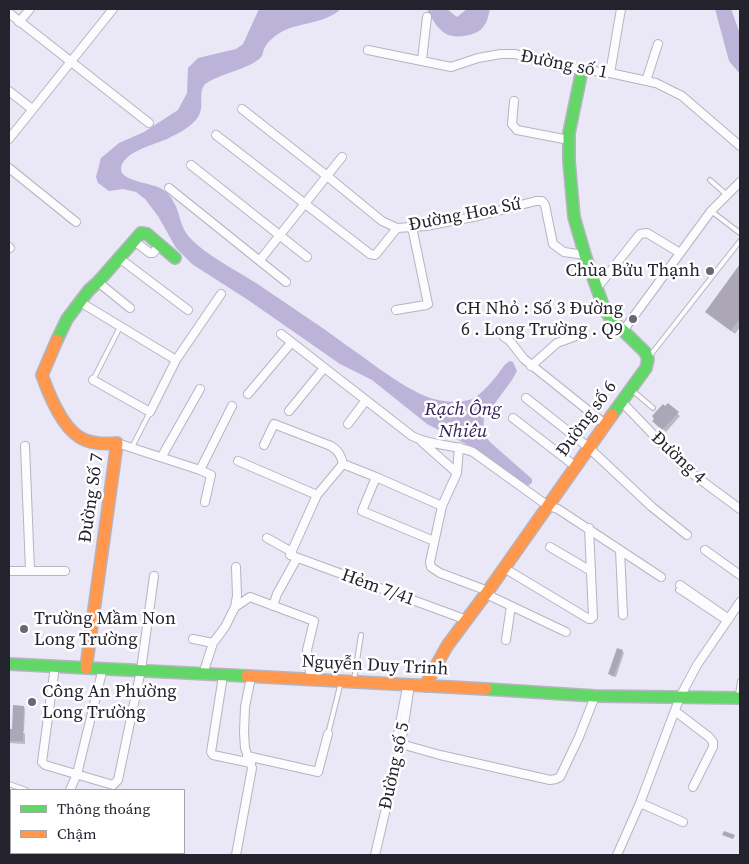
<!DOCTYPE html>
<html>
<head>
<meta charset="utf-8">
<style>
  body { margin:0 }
  #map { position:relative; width:749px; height:864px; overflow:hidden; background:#eae7f7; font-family:"Source Serif 4",serif }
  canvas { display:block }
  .frame { position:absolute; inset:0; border:10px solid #24222d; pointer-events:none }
  .legend { position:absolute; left:10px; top:789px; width:175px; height:65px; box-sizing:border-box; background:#fff; border:1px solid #a7a7ab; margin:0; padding:6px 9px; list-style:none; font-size:15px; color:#24222d }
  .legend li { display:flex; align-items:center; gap:10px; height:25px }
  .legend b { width:25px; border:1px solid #a7a7ab }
</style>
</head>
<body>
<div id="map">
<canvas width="749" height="864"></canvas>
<div class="frame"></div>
<ul class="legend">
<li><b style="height:6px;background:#63d668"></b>Thông thoáng</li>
<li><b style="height:6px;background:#ff974d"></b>Chậm</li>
</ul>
</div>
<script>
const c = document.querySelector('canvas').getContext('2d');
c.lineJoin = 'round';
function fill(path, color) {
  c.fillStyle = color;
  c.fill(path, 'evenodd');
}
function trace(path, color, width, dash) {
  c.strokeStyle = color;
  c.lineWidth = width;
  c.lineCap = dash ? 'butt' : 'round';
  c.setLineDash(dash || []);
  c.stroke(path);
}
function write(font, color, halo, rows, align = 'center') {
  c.font = font + ' "Source Serif 4",serif';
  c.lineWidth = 5;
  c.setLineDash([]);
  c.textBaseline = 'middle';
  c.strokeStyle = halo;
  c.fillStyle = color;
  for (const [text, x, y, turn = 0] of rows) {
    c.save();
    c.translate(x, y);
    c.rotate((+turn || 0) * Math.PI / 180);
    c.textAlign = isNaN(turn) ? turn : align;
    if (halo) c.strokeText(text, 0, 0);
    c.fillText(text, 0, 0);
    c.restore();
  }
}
fill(new Path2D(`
  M259,9H341C324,24 301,22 283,31C276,35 269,40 265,47C262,52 264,56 258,60C243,71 221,73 205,84C195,97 211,111 188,127C183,131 175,135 169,138C157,144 120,152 121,170C122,181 151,183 160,188C165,190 171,196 173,201C181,214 179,226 190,238C207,256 238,271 259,285C288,305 318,324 346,345C372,362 413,398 444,401C452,402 467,402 474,398C480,395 493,381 498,374C502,369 504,364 510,361L513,362L517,371L512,380L484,418L483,433L490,442L532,479V483L526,487L466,444L427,424L372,380L340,364L248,300L192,264L176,248L158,216L145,199L136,192L123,189L109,191L98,183L96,177L101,158L119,143L144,132L178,110L187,93L188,68L198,58L236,49L243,44Z
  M427,9H447L457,17L467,9H490C488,15 488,22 483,27C477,36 455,39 446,34C437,29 431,17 427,9Z
  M715,9H731L740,34V74L729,61Z`), '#bbb4d8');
fill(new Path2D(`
  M740,266V327L735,334L707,312Z
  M668,405L680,416L666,432L654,421Z
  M622,651L624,653L616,677L611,676L610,674Z
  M24,707L25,709L24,731H22L25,734V744L9,743V730L15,731Z`), '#0003');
fill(new Path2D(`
  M740,264V318L731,331L705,312Z
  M668,403L679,412L662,430L652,421L654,419L652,416L663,404L665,406Z
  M617,648L623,650L614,676L608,674Z
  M13,705L24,706L23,741H9V729H12Z
  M724,831L735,835L733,839L722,835Z`), '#aba7b7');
const lane = new Path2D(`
  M710,180L727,195
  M711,211L740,233
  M649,357L740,241
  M93,380L120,327
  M632,390L653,408
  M132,447L150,412
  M678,590L726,622
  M354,680L361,635
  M738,695L740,681
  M328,734L341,682
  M401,742H398L395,739L405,687
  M9,784L26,790`);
const street = new Path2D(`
  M9,13L149,123
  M19,22L30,9
  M368,50L451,67L478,58L501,54H515L555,66L610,73L656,83L682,96L740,146
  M422,60L427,17
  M610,73L621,9
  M646,81L658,44
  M9,91L32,109
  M514,101L512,124L517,130L569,140
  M242,109L327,176L382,221L397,228L426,226L478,216L536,201H542L545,205L553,244L564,252L585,255
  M216,135L370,254L375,255L377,253L397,228
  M9,139L113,9
  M191,165L307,257
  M9,168L76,222
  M169,188L286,282
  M134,241L150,253H153L160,245
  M9,247L10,248
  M119,258L188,310
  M260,260L342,157
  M98,282L130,308
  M597,288L640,234L647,233L680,253
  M80,302L176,360
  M396,310L426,305L428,304L412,227
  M623,331L711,211L740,182
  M281,334L412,436C430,446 453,444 473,452L548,506L558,509L661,577
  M504,337L509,340L524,359L605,424
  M531,366L557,343L581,334
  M93,380L150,412L176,360L221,294
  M248,394L291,343
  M526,398L588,447L652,507L687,535
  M621,401L686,469L740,509
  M289,411L324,368
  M513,418L575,466
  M348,424L366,400
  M422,442L457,473L459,447
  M117,443L200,470
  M264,445L274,424L331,446C339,451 341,456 343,464L376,477L442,506L430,562L431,567L440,573L488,591
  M25,446L30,570
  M162,456L200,389
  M238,461L317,495L343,464
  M376,477L362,511L434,541
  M317,495L290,555L467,620
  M205,502L211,475L200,470L232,406
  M442,506L457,473
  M267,538L292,552
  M550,547L591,571
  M620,550L623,615
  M705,550L740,575
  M504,568L589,619H591L593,617L589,528
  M9,571H65
  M680,585L729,619
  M486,594L566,632
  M273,606L277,594L297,558
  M235,607L250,597L314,621L307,650L311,680
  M193,639L213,643
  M506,640L511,606
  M55,666L42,762L45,765L113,785L118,780L141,670L154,576
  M203,674L213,643L225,627L235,607L237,596L236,567
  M223,676L211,752L213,755L251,763
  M675,711L709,737L713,742V747L693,787
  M401,744L440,755L550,780L556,779L560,777L579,737L595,696
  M247,756L318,772L328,734
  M70,790L77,774L103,668
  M640,803L683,822
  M45,855L46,853
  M236,855L252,768L245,748L244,733L245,707L251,677
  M375,855L401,744L410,685
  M617,855L640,803L680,697L697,665L740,602`);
const fast = new Path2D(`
  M582,70L569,133V161L574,217L585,255L604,308L610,318L645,352L648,359L646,368L612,415
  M57,340L67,319L89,290L98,282L141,233L147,234L175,258
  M9,664L247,676
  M486,689L595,696L740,698`);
const slow = new Path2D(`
  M57,340L42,375C49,395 64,432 85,440C95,444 107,444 117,443L86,668
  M247,676L486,689
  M425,686L447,646L488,591L612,415`);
trace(lane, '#b6b4c0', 6);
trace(street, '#b6b4c0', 10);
trace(fast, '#b6b4c0', 14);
trace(slow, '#b6b4c0', 14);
trace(lane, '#fcfbfe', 4);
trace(street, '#fcfbfe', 8);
trace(fast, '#63d668', 11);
trace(slow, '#ff974d', 11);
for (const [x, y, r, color] of [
  [710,271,5,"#696774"],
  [633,319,5,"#696774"],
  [24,629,5,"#696774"],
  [32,702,5,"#696774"]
]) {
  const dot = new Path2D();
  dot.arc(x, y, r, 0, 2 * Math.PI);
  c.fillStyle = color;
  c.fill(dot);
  trace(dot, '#fff', 2);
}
write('18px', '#24222d', '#fff', [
  ["Đường số 1",564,65,11],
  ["Đường Hoa Sứ",465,215,-11],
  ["Đường số 6",587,419,-54],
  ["Đường 4",678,458,43],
  ["Đường Số 7",92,498,-82],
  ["Hẻm 7/41",378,588,20],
  ["Nguyễn Duy Trinh",375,666,3],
  ["Đường số 5",395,766,-78]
]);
write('18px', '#24222d', '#fff', [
  ["Chùa Bửu Thạnh",700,271],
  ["CH Nhỏ : Số 3 Đường",623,309],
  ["6 . Long Trường . Q9",623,330],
  ["Trường Mầm Non",34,619,"left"],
  ["Long Trường",34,640,"left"],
  ["Công An Phường",42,692,"left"],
  ["Long Trường",42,713,"left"]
], 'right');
write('italic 19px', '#342359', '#fff', [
  ["Rạch Ông",463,410],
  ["Nhiêu",463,432]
]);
</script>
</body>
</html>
